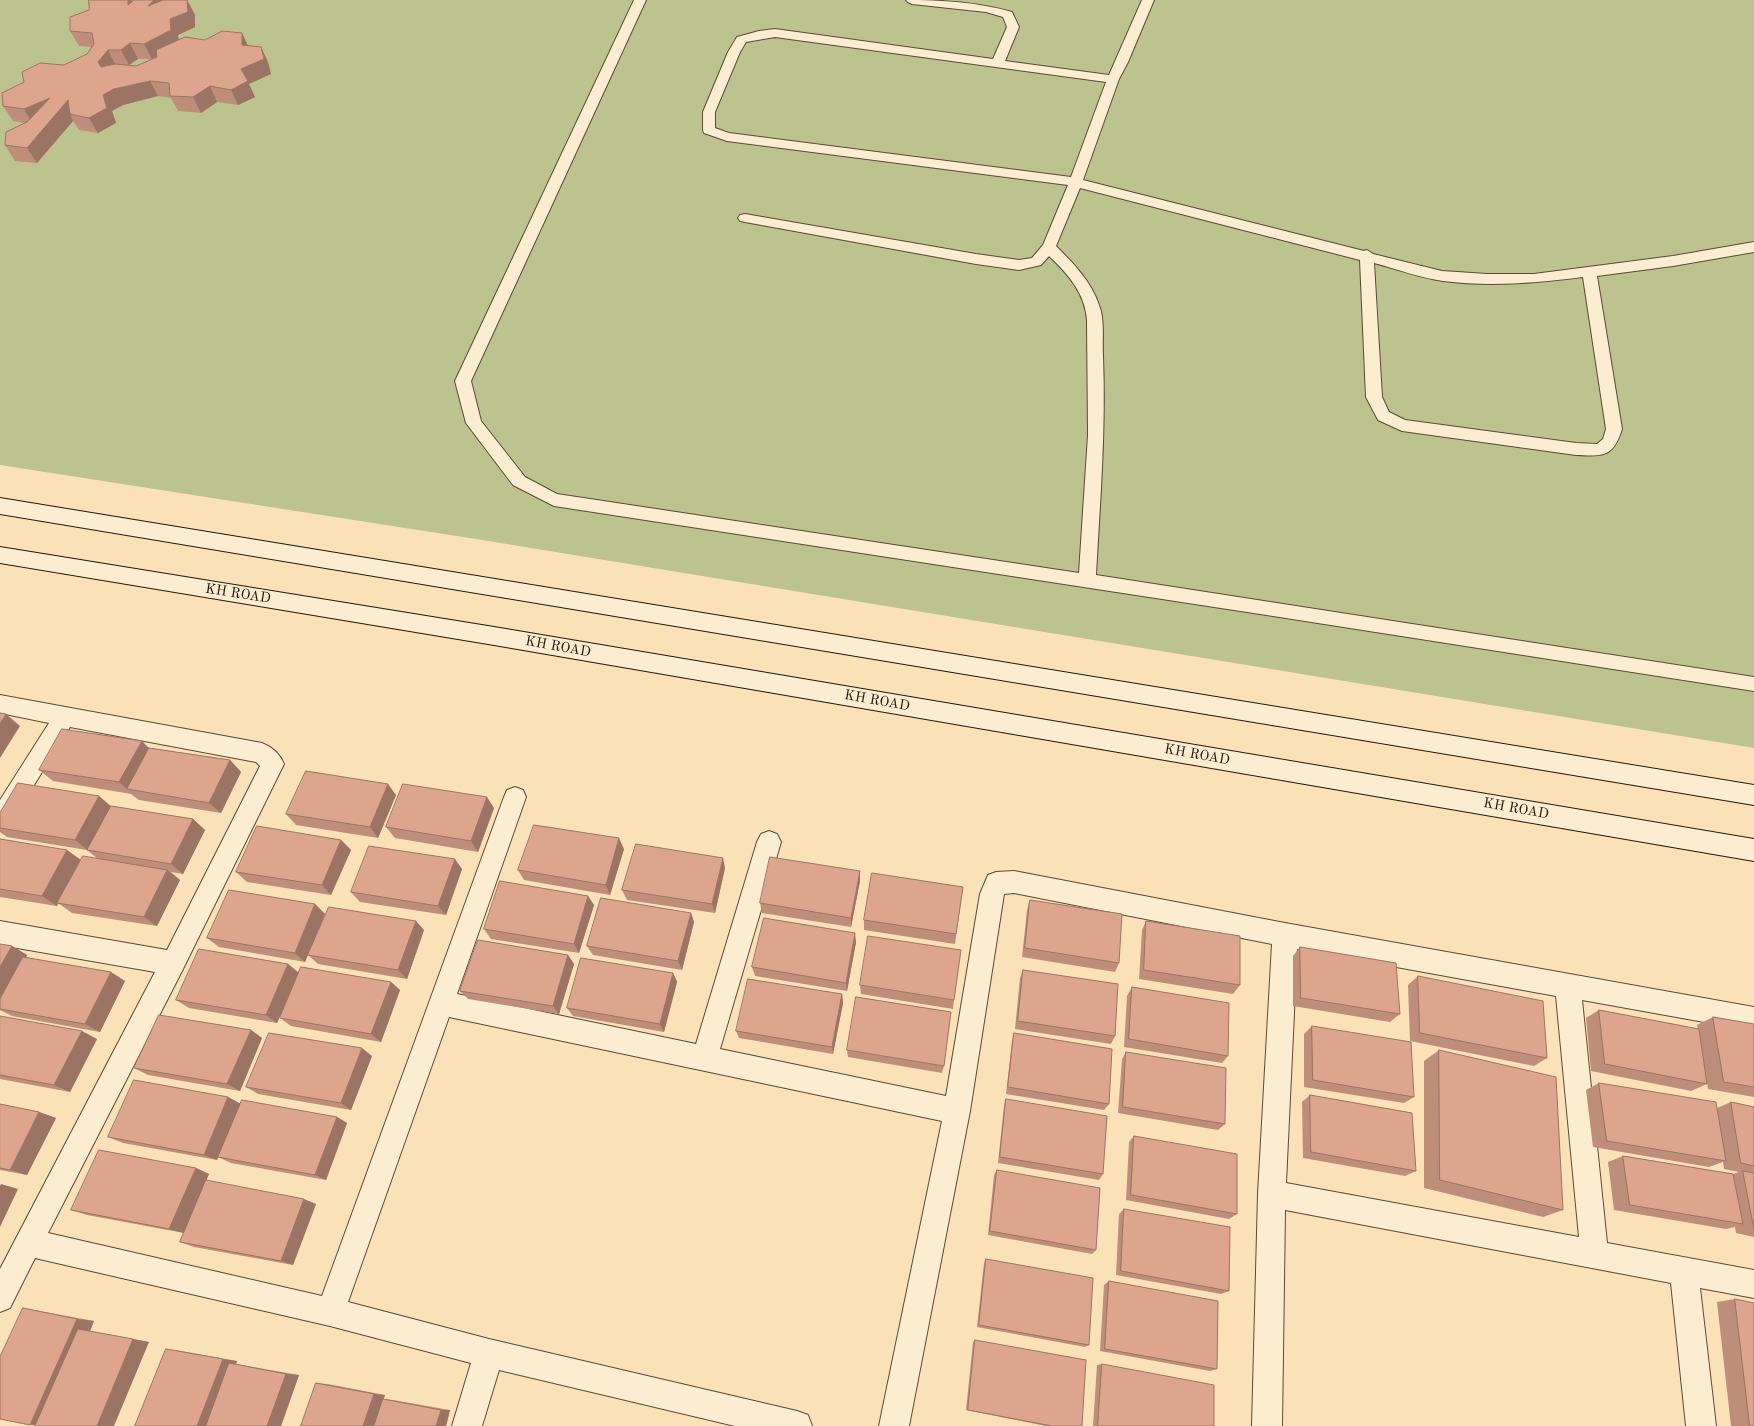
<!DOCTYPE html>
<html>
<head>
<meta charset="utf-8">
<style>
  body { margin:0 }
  canvas { display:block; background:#fbe1b7 }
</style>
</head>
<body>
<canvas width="1754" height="1426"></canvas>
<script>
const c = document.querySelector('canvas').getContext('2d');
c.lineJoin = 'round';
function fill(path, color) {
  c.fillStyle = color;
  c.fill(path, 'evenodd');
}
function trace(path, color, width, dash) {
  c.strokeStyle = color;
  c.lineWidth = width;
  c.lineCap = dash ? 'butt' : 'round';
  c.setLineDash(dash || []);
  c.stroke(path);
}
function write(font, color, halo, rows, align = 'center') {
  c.font = font + ' "Old Standard TT",serif';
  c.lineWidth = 3;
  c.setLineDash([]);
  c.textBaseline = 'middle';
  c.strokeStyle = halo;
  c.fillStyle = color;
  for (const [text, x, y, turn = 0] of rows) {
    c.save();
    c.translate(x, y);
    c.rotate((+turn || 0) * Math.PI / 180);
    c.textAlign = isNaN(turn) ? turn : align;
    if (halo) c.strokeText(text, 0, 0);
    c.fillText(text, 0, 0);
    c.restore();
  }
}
fill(new Path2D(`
  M0,0H1754V748L476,539L0,465Z`), '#bdc38f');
const lane = new Path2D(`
  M634,0H646L471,381L481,421L525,477L557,494L1079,573L1088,435L1087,320C1085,293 1068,274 1049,256L1041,265L1019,270L976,264L745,222L740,221L738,218L740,215L745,214L976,254L1019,260L1032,258L1043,245L1068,185L727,141L704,133L703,130V112L728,52L737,37L759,31L775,29L993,59L1007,27L1003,17L986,12L912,4L908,2L906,0C942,0 977,2 1012,12L1019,27L1005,61L1109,75L1142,0H1154L1128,62L1119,79L1083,180L1364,251L1367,250L1373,254L1442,271L1487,274H1534L1673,256L1754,242V252L1673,266L1597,276L1622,429C1613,458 1603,456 1576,455L1402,431L1378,420L1366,397L1360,260L1080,188L1056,246C1073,263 1091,281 1099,305C1105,320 1102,340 1103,356C1106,429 1100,502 1096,575L1754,677V691L1260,614L554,506L513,485L466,423L455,381ZM775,37L1106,82L1071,177L729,133L715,128V112L740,52L746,42ZM1374,263C1397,269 1420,278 1443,281C1489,287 1536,283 1583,277L1606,429L1603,439L1597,444L1576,443L1405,420L1389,412L1382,397Z`);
const street = new Path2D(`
  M0,695L262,743C272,747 280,754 284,764L182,971L48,1233L322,1296L504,797L507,790L515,787L523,790L526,797L457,994L696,1044L757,842L761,834L769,831L777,834L781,842L720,1049L946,1096L980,894L988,875L996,872L1014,871L1285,923L1754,1007V1031L1582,1000L1607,1243L1754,1270V1298L1700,1288L1716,1426H1686L1671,1283L1285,1210L1282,1426H1252L1258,1194L1272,944L1014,893L1004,894L970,1111L909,1426H879L942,1121L449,1017L348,1302L489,1339L797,1411L808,1415L812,1426H735L499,1370L482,1426H452L471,1363L330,1326L35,1258L10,1308L0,1312V1269L155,972L0,945V921L167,950L260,766L256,762L70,727L8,827L0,830V800L49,723L0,713ZM1297,949L1556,996L1579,1237L1286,1183Z`);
const secondary = new Path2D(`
  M0,498L1754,785V805L0,514Z
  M0,547L494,627L1754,839V861L494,645L0,563Z`);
trace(lane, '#5a4a39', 2);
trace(street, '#5a4a39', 2);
trace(secondary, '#25180f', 2);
fill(lane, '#fcecd0');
fill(street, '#fcecd0');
fill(secondary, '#fcecd0');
fill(new Path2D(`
  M187,0L195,15V27L178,35L179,40H205L261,47L268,62L271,74L249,84L255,97L238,105L217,102L201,113L178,111L171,98L158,96L123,105L112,111L116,123L98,133L79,130L73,121L37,163L15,161L5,145L24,123L13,121L3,106L64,65L87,54L92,47L79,46L70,31L132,1ZM138,59H151L136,66L129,65Z
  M149,748L230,760L241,772L221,813L139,800L131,794L53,781L39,770Z
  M396,795L378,838L296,825L286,814Z
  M111,806L193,819L205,830L183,874L171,872L180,880L157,926L72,913L58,903L57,906L0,897V839L81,860L98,859L87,850L7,837L0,832V813Z
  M494,808L478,852L395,838L386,827Z
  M341,840L351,850L331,895L247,882L236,872Z
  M624,849L610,895L524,880L518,870Z
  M725,868L715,913L627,900L622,890Z
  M462,869L446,915L360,902L351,892Z
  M860,871V881L851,927L762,913L760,903Z
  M963,887L955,944L864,930V920Z
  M588,896L594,905L579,953L491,939L484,929Z
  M1030,900L1119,963L1115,972L1022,957L1027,910Z
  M315,904L325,914L305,962L219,947L207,938Z
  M691,913L694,922L682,970L593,955L587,946Z
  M1146,921L1240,985L1233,994L1139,979L1142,930Z
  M424,930L407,979L318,964L308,955Z
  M856,942L847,991L755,976L752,967Z
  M0,944L12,946L27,955L26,958L125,981L100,1032L12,1016L0,1010Z
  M1300,947L1400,1014L1390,1022L1293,1006V956Z
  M568,955L574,964L559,1014L468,999L460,991Z
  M288,964L299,973L277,1023L189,1008L176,1000Z
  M1023,970L1115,1036L1111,1044L1015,1029L1020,978Z
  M673,973L677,982L664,1032L573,1016L567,1008Z
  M1418,976L1547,1058L1534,1066L1410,1041L1408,985Z
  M391,982L400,990L381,1042L291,1026L280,1018Z
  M860,985L954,1000L953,1009L861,994Z
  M1132,987L1228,1056L1222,1063L1124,1047L1127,996Z
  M842,994L843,1003L833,1054L739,1038L736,1031Z
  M1599,1010L1698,1029L1697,1025L1713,1017L1754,1024V1097L1708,1089L1706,1076L1707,1084L1691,1091L1591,1071L1586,1018Z
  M0,1016L97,1039L70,1092L0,1079Z
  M1312,1026L1414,1097L1404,1103L1304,1087V1034Z
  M251,1030L262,1038L240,1091L148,1075L134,1068Z
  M1014,1033L1109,1104L1104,1110L1006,1094L1012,1041Z
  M847,1050L944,1066L942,1073L848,1057Z
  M1439,1050L1563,1210L1543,1217L1424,1188V1061Z
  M1126,1052L1225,1124L1218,1130L1118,1113L1122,1059Z
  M372,1056L351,1110L258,1094L246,1087Z
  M1599,1083L1717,1108L1731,1102L1754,1107V1237L1736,1233L1735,1227L1726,1229L1614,1210L1608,1162L1623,1156L1733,1174L1739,1172L1724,1169L1723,1162L1709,1167L1593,1147L1586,1090Z
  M1310,1095L1416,1171L1405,1176L1303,1158L1302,1102Z
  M228,1097L240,1104L337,1117L347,1123L326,1180L231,1163L218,1157L219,1155L217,1160L123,1143L108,1137Z
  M1006,1099L1103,1174L1099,1180L998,1163L1004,1106Z
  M0,1104L39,1112L56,1118L27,1175L0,1170Z
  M1134,1136L1237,1214L1229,1219L1126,1200L1129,1142Z
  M196,1168L209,1174L206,1180L316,1204L293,1265L194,1247L180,1242L184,1233L87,1215L71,1210Z
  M997,1170L1096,1250L1092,1254L988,1235L994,1175Z
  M1124,1209L1229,1291L1221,1294L1116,1275L1119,1214Z
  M986,1259L1089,1345L1085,1347L977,1327L984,1263Z
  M1109,1281L1217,1369L1210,1371L1100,1351L1104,1285Z
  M1735,1299L1754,1426H1731L1717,1302Z
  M23,1308L94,1321L90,1331L149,1342L35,1425Z
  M975,1340L1082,1426H1046L966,1410L973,1342Z
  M166,1349L181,1351L237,1361L236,1364L299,1375L281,1426H135Z
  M1102,1364L1214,1426H1093L1097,1365Z
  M316,1383L328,1384L385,1395L383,1399L393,1400L450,1410L446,1426H301Z`), '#bf8e7a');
fill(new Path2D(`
  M128,0H132L136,8L128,5Z
  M154,0H172L148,6Z
  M187,0L195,15V27L178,35L179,45L152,59L144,44L170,19Z
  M242,33L249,48L242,45Z
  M130,43L138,59L129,65L121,50Z
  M261,47L268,62L271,74L249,84L255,97L238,105L231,90L241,69Z
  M108,50L116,66L106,78L98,62Z
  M150,81L158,96L123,105L112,111L116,123L98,133L89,118L103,95L114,89Z
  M210,86L217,102L201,113L193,97Z
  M50,98L68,100L70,114L73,121L37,163L27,148L33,125L24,109Z
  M6,714L20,726L0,758V724Z
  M142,741L154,753L127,789L119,782Z
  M230,760L241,772L221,813L209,803Z
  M388,784L396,795L378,838L370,827Z
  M99,796L112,807L89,851L75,840Z
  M487,797L494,808L478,852L471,841Z
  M193,819L205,830L183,874L171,864Z
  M619,838L624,849L610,895L606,885Z
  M341,840L351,850L331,895L322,885Z
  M67,850L81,860L57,906L42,896Z
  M723,858L725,868L715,913L712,904Z
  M455,859L462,869L446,915L438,906Z
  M167,870L180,880L157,926L144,917Z
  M860,871V881L851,927V918Z
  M588,896L594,905L579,953L574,944Z
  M315,904L325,914L305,962L295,953Z
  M691,913L694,922L682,970L678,961Z
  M416,921L424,930L407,979L398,970Z
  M855,933L856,942L847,991L846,983Z
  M12,946L27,955L0,1004V967Z
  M568,955L574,964L559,1014L553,1006Z
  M288,964L299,973L277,1023L266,1015Z
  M111,972L125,981L100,1032L85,1024Z
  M673,973L677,982L664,1032L660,1024Z
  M391,982L400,990L381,1042L371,1034Z
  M842,994L843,1003L833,1054L832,1047Z
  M251,1030L262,1038L240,1091L227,1084Z
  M82,1031L97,1039L70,1092L54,1085Z
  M362,1048L372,1056L351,1110L341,1103Z
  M228,1097L241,1104L217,1160L204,1155Z
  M39,1112L56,1118L27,1175L10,1170Z
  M337,1117L347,1123L326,1180L315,1175Z
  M196,1168L209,1174L184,1233L169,1229Z
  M1,1184L18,1189L0,1227V1186Z
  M304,1199L316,1204L293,1265L281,1261Z
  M77,1319L94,1321L90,1331L78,1329L49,1425H30Z
  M133,1339L149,1342L114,1426H97Z
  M223,1359L237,1361L236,1364L229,1363L212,1426H197Z
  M286,1374L299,1375L281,1426H267Z
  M374,1394L385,1395L375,1426H363Z
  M441,1410H450L446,1426H436Z`), '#9b7463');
const building = new Path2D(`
  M89,0H128V5L134,0H154L148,6L163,0H187L188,12L170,19L171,30L144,44L130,43L121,50H108L98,62L101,67L115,64L136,66L157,57L156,50L185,37L205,40L222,31L242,33V45L261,47L264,59L241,69L248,81L231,90L210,86L193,97L170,96L169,83L150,81L114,89L103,95L107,108L89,118L70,114L68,100L27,148L5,145L6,132L27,122L50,98L24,109L3,106L2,93L24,82L22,72L40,63L64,65L87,54L94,44L92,33L70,31V17L89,10Z
  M0,713L6,714L0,724Z
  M62,729L142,741L119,782L39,770Z
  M149,748L230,760L209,803L127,789Z
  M306,771L388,784L370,827L286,814Z
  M18,783L99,796L75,840L0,828V813Z
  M403,784L487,797L471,841L386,827Z
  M111,806L193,819L171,864L87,850Z
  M534,825L619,838L606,885L518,870Z
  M257,826L341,840L322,885L236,872Z
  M0,839L67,850L42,896L0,889Z
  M636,844L723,858L712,904L622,890Z
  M369,846L455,859L438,906L351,892Z
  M83,856L167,870L144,917L57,903Z
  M770,857L860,871L851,918L760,903Z
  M872,873L963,887L956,934L864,920Z
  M500,881L588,896L574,944L484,929Z
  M229,890L315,904L295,953L207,938Z
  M601,898L691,913L678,961L587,946Z
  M1030,900L1122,914L1119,963L1025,948Z
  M329,907L416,921L398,970L308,955Z
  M764,918L855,933L846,983L752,967Z
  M1146,921L1240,936V985L1144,970Z
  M868,936L961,950L954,1000L860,985Z
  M478,940L568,955L553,1006L460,991Z
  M0,944L12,946L0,967Z
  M1300,947L1396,963L1400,1014L1301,998Z
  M199,949L288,964L266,1015L176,1000Z
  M23,957L111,972L85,1024L0,1009V999Z
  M581,958L673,973L660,1024L567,1008Z
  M301,967L391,982L371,1034L280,1018Z
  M1023,970L1118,984L1115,1036L1018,1021Z
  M1418,976L1543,1001L1547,1058L1420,1033Z
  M748,979L842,994L832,1047L736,1031Z
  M1132,987L1229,1003L1228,1056L1129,1039Z
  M856,997L951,1012L944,1066L847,1050Z
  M1599,1010L1699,1029L1707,1084L1605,1064Z
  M159,1015L251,1030L227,1084L134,1068Z
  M0,1016L82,1031L54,1085L0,1075Z
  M1713,1017L1754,1024V1087L1724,1082Z
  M1312,1026L1411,1042L1414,1097L1313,1080Z
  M269,1033L362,1048L341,1103L246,1087Z
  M1014,1033L1112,1049L1109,1104L1008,1087Z
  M1439,1050L1556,1077L1563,1210L1440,1180Z
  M1126,1052L1226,1068L1225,1124L1123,1107Z
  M134,1080L228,1097L204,1155L108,1137Z
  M1599,1083L1716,1102L1726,1161L1607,1141Z
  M1310,1095L1412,1113L1416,1171L1311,1152Z
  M1006,1099L1107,1116L1103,1174L1000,1157Z
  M242,1100L337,1117L315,1175L218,1157Z
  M1731,1102L1754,1107V1166L1741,1163Z
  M0,1104L39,1112L10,1170L0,1168Z
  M1134,1136L1237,1154V1214L1131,1195Z
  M99,1150L196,1168L169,1229L71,1210Z
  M1623,1156L1733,1174L1743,1224L1630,1205Z
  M997,1170L1100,1188L1096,1250L990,1231Z
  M1743,1171L1754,1173V1229Z
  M206,1180L304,1199L281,1261L180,1242Z
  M1124,1209L1230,1227L1229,1291L1121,1271Z
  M986,1259L1093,1278L1089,1345L979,1325Z
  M1109,1281L1218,1301L1217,1369L1105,1349Z
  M1735,1299L1754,1303V1426H1750Z
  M23,1308L77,1319L30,1425L0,1419V1357Z
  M78,1329L133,1339L97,1426H35Z
  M975,1340L1086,1360L1082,1426H1052L968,1410Z
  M166,1349L223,1359L197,1426H135Z
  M229,1363L286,1374L267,1426H206Z
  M1102,1364L1214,1385V1426H1098Z
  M316,1383L374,1394L363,1426H301Z
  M383,1399L441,1410L436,1426H374Z`);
fill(building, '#dea58e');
trace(building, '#9b7463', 1);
write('14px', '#25180f', '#fcecd0', [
  ["KH ROAD",238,594,9],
  ["KH ROAD",558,647,10],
  ["KH ROAD",877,701,10],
  ["KH ROAD",1197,755,10],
  ["KH ROAD",1516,809,10]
]);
</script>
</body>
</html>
